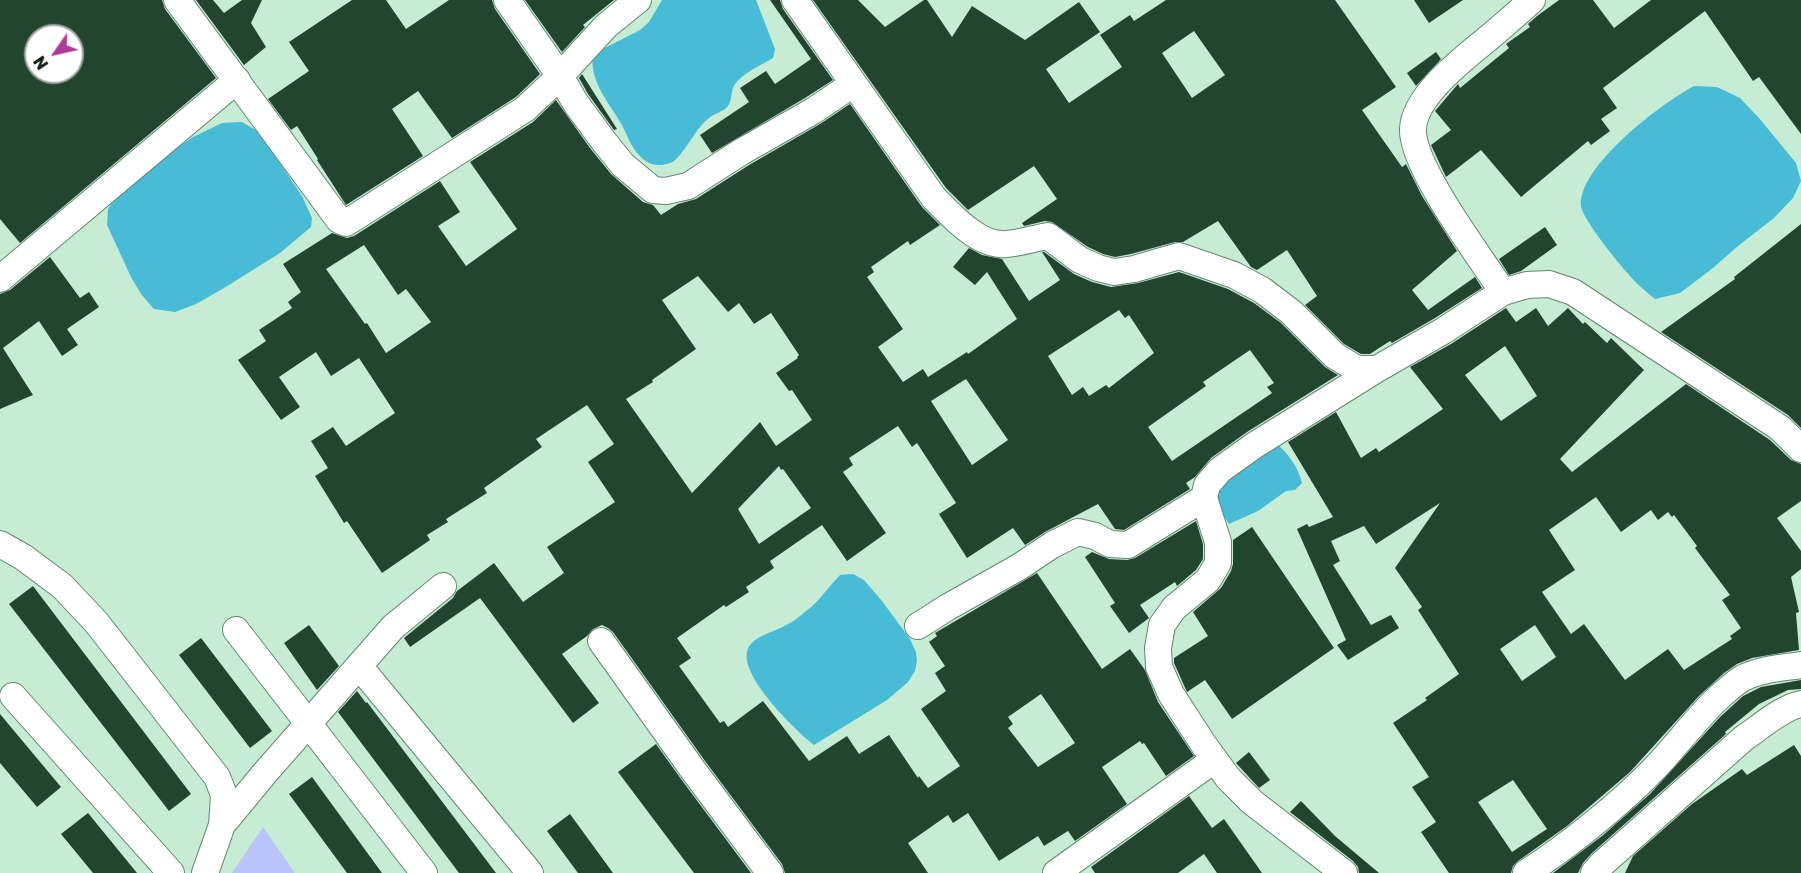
<!DOCTYPE html>
<html>
<head>
<meta charset="utf-8">
<style>
  body { margin:0 }
  #map { position:relative; width:1801px; height:873px; overflow:hidden; background:#c6edd3; font-family:"Golos Text",sans-serif }
  canvas { display:block }
  .north { position:absolute; left:24px; top:24px; width:60px; height:60px; box-sizing:border-box; background:#fff; border:2px solid #a1a7a3; border-radius:50%; rotate:236deg; font-size:16px; font-weight:700; line-height:24px; text-align:center; color:#15241a }
  .north::after { content:''; display:block; margin:auto; width:21px; height:27px; background:#ad3b97; clip-path:polygon(50% 0,100% 100%,50% 72%,0 100%) }
</style>
</head>
<body>
<div id="map">
<canvas width="1801" height="873"></canvas>
<div class="north">N</div>
</div>
<script>
const c = document.querySelector('canvas').getContext('2d');
c.lineJoin = 'round';
function fill(path, color) {
  c.fillStyle = color;
  c.fill(path, 'evenodd');
}
function trace(path, color, width, dash) {
  c.strokeStyle = color;
  c.lineWidth = width;
  c.lineCap = dash ? 'butt' : 'round';
  c.setLineDash(dash || []);
  c.stroke(path);
}
fill(new Path2D(`
  M263,827L295,873H232Z`), '#b9c4fb');
fill(new Path2D(`
  M662,0H756L775,49L773,58C761,65 743,73 735,84C730,91 733,99 728,106C723,112 715,113 709,118C694,130 687,150 674,161C668,165 659,166 652,164C635,158 629,139 622,125C609,102 589,82 593,54L640,30L649,22Z
  M1694,86L1717,87L1740,98L1759,118L1796,163L1801,181L1793,198L1774,218L1738,246L1713,268L1680,293L1655,299C1650,295 1645,291 1641,287C1628,276 1583,221 1581,206C1578,166 1662,103 1694,86Z
  M242,122L259,132L302,196L312,218L311,227L280,253L224,288L196,304L175,312L154,309L141,294L131,277L107,225L108,209L118,193L166,155L193,137L222,123Z
  M1277,444C1288,453 1299,469 1302,483L1295,490L1286,491L1258,511L1229,524L1214,501L1218,482Z
  M853,574L864,580L882,601L910,639L916,652L917,661L915,671L908,682L887,700L814,745C796,731 731,669 750,645C759,634 775,632 786,625C793,622 799,617 805,612C819,602 828,587 840,575Z`), '#48bbd6');
fill(new Path2D(`
  M0,0H162L165,9L216,78L20,243L0,219ZM36,36H72V72H36Z
  M196,0H213L224,13L242,0H262L251,23L266,47L244,65Z
  M352,0H386L406,29L449,0H492L495,9L540,74L516,97L452,138L418,91L392,109L423,156L346,205L317,160L318,159L297,126L291,130L268,99L309,71L289,42Z
  M525,0H614L583,25L585,27L562,52Z
  M770,0H780L783,9L833,80L805,98L712,153L700,135L749,102L740,88L766,71L775,84L811,59Z
  M813,0H858L885,27L924,0H927L952,37L972,6L1025,40L1079,2L1100,32L1046,69L1069,103L1122,67L1100,35L1130,15L1134,21L1166,0H1335L1396,87L1362,110L1402,167L1406,164L1422,196L1457,251L1412,290L1428,310L1475,277L1482,288L1435,318L1392,343L1390,341L1370,354H1361L1344,344L1305,305L1317,296L1287,250L1257,270L1251,267L1218,221L1183,242H1175L1131,254L1115,257L1103,254L1088,247L1052,222L1045,221L1024,226L1022,223L1057,199L1034,166L968,210L946,188ZM1194,31L1225,75L1192,98L1162,53Z
  M1414,0H1463L1429,23Z
  M1559,0H1593L1614,28L1651,0H1801V134L1759,77L1753,81L1705,11L1603,88L1617,108L1601,119L1610,131L1591,145L1588,141L1521,197L1481,150L1446,177L1431,145L1451,130L1435,111L1458,84L1460,88L1509,48L1506,44L1530,27L1528,24L1537,16Z
  M1436,52L1441,59L1416,86L1407,73Z
  M582,74L617,129L614,130L588,94L579,78Z
  M556,100L590,148L611,174L643,202L653,205L661,215L678,204L696,199L749,165L820,124L850,104L922,207L940,225L910,245L908,241L871,267L874,272L867,277L903,329L878,347L903,382L923,369L928,377L967,352L968,354L1017,319L987,272L975,285L953,267L969,248L982,255L1002,259L1029,301L1060,280L1042,252H1044L1074,274L1092,282L1111,287L1138,283L1179,272L1228,289L1254,303L1281,323L1325,367L1338,375L1247,432L1211,458L1195,477L1186,483L1190,489L1124,530L1115,529L1098,504L1045,532L1025,545L1013,528L967,558L939,514L956,503L917,443L912,447L898,426L849,458L853,465L843,472L886,533L847,561L822,525L770,561L774,568L746,587L749,592L726,607L724,605L677,638L691,658L679,666L720,723L724,721L728,727L763,701L809,761L847,736L859,754L889,735L918,778L919,776L928,788L960,766L921,709L946,691L935,673L945,666L929,642L937,636L935,633L1037,573L1102,669L1130,649L1145,670L1158,702L1194,756L1166,776L1144,743L1142,744L1140,741L1102,767L1127,804L1075,841L1068,831L1044,846L1038,836L999,861L968,813L953,823L948,815L908,843L928,873H785L782,864L705,761L613,632L608,628L602,625L593,629L587,636L562,654L599,703L573,723L480,598L410,647L404,638L453,598L457,591L494,563L523,602L564,573L547,547L615,502L588,462L614,444L587,405L536,439L542,447L484,488L487,493L446,519L448,522L427,535L430,540L382,573L347,521L344,523L315,476L328,468L311,441L333,427L346,446L395,413L359,358L331,376L316,352L279,377L300,407L281,420L238,360L266,341L259,330L292,308L288,302L301,292L283,264L332,233L347,238L354,236L440,181L460,212L438,226L466,266L517,229L470,162L533,122ZM364,245L398,295L406,289L431,322L386,353L367,323L365,324L326,269ZM698,276L728,312L739,303L754,324L771,313L799,355L797,357L798,358L776,373L789,391L792,390L812,420L776,446L760,422L692,493L626,399L653,382L652,380L696,349L662,300ZM1119,310L1125,318L1129,315L1154,353L1109,388L1106,385L1089,396L1083,387L1072,395L1048,356ZM1250,350L1274,383L1267,387L1272,393L1172,461L1148,427L1206,386L1203,382ZM966,379L1008,440L972,465L931,401ZM779,466L781,470L783,469L811,508L759,544L738,509ZM1041,694L1075,743L1038,767L1008,728L1013,724L1008,717Z
  M1801,224V428L1788,415L1661,332L1735,279L1734,277Z
  M1545,227L1557,245L1521,271L1509,275L1499,259Z
  M50,257L80,298L89,292L99,307L67,329L78,345L62,356L39,321L3,348L33,395L0,409V294L10,290Z
  M1506,308L1516,322L1536,308L1548,326L1568,308L1583,324L1585,322L1607,343L1611,338L1644,370L1560,459L1572,472L1686,384L1770,440L1791,460L1801,464V501L1777,518L1801,551V569L1791,577L1799,612L1796,613L1799,650L1752,658L1737,664L1724,673L1699,696L1630,772L1567,826L1518,861L1513,866L1511,873H1449L1421,832L1436,822L1412,787L1429,777L1393,723L1427,700L1425,698L1459,674L1418,610L1422,607L1395,568L1440,503L1376,544L1364,526L1331,541L1340,561L1333,565L1371,625L1391,615L1399,628L1348,660L1337,645L1346,640L1297,529L1307,524L1309,527L1333,517L1288,442L1336,412L1361,458L1376,448L1379,452L1443,409L1410,367L1451,344ZM1505,346L1537,396L1501,421L1465,375ZM1596,497L1621,532L1651,510L1658,520L1668,512L1672,517L1674,515L1697,546L1695,548L1730,595L1722,600L1741,628L1730,636L1732,639L1684,670L1668,649L1625,680L1584,624L1571,634L1542,592L1575,570L1549,530ZM1535,625L1556,657L1522,681L1500,649ZM1513,780L1547,829L1512,852L1478,802Z
  M1196,521L1203,544V559L1196,570L1177,586L1175,582L1140,605L1149,618L1129,633L1110,606L1115,603L1085,557L1092,552L1109,559L1127,560L1135,558Z
  M1252,527L1334,648L1232,719L1205,680L1187,692L1174,663V658L1208,636L1193,612L1221,588L1231,571L1233,564V540Z
  M33,586L191,794L169,811L9,604Z
  M309,625L339,666L317,690L284,643Z
  M201,638L272,731L250,748L179,655Z
  M1801,680V689L1788,690L1759,704L1725,732L1726,734L1592,853L1583,863L1578,873H1553L1602,836L1650,794L1720,717L1743,696L1761,687Z
  M357,691L366,703L367,702L496,873H459L338,712Z
  M0,714L61,787L37,807L0,763Z
  M656,744L681,779L751,873H694L618,772Z
  M1794,745L1801,756V873H1625L1633,856L1692,804L1742,769L1747,775Z
  M1249,752L1270,780L1259,788L1236,763Z
  M312,777L382,873H347L289,794Z
  M1189,796L1212,828L1224,819L1262,873H1217L1204,854L1178,873H1095L1091,867Z
  M1301,801L1335,836L1379,873H1359L1358,867L1353,861L1290,812Z
  M88,813L137,873H93L61,834Z
  M570,814L613,873H578L547,831Z`), '#234530');
const street = new Path2D(`
  M177,0L339,220L346,223L525,109L560,76L606,26L638,0
  M507,0L560,76L575,102L602,139L623,165L653,190L666,191L688,186L741,152L813,111L853,84
  M795,0L934,198C952,216 979,247 1007,244C1021,243 1035,238 1048,236L1080,260L1098,268L1114,272L1134,269L1179,256L1234,275L1262,290L1291,312L1335,356L1357,369H1377L1443,331L1503,292L1527,285L1549,284L1573,292L1780,428L1801,449
  M0,279L237,80
  M1503,292C1481,258 1411,166 1413,129C1414,95 1467,56 1491,36C1505,24 1519,12 1532,0
  M0,544L23,557L62,586L96,622L217,777L224,795L222,825L205,873
  M918,626L948,607L1019,567L1052,545L1078,532L1095,536L1110,544L1128,545L1204,498
  M236,630L424,873
  M601,641L693,770L770,873
  M359,666L530,873
  M13,696L171,873
  M222,825L264,774L393,627L443,586
  M1056,873L1214,760
  M1344,873L1252,802L1228,778L1204,745L1171,694L1159,667L1158,648L1162,625L1174,608L1208,580L1218,563V542L1204,498L1207,485L1220,470L1255,445L1377,369
  M1526,873C1568,846 1619,805 1654,769C1676,746 1695,720 1718,698C1726,691 1734,683 1743,678C1761,669 1782,668 1801,665
  M1594,873L1602,864L1744,738C1759,728 1783,707 1801,704`);
trace(street, '#638770', 28);
trace(street, '#fff', 26);
</script>
</body>
</html>
